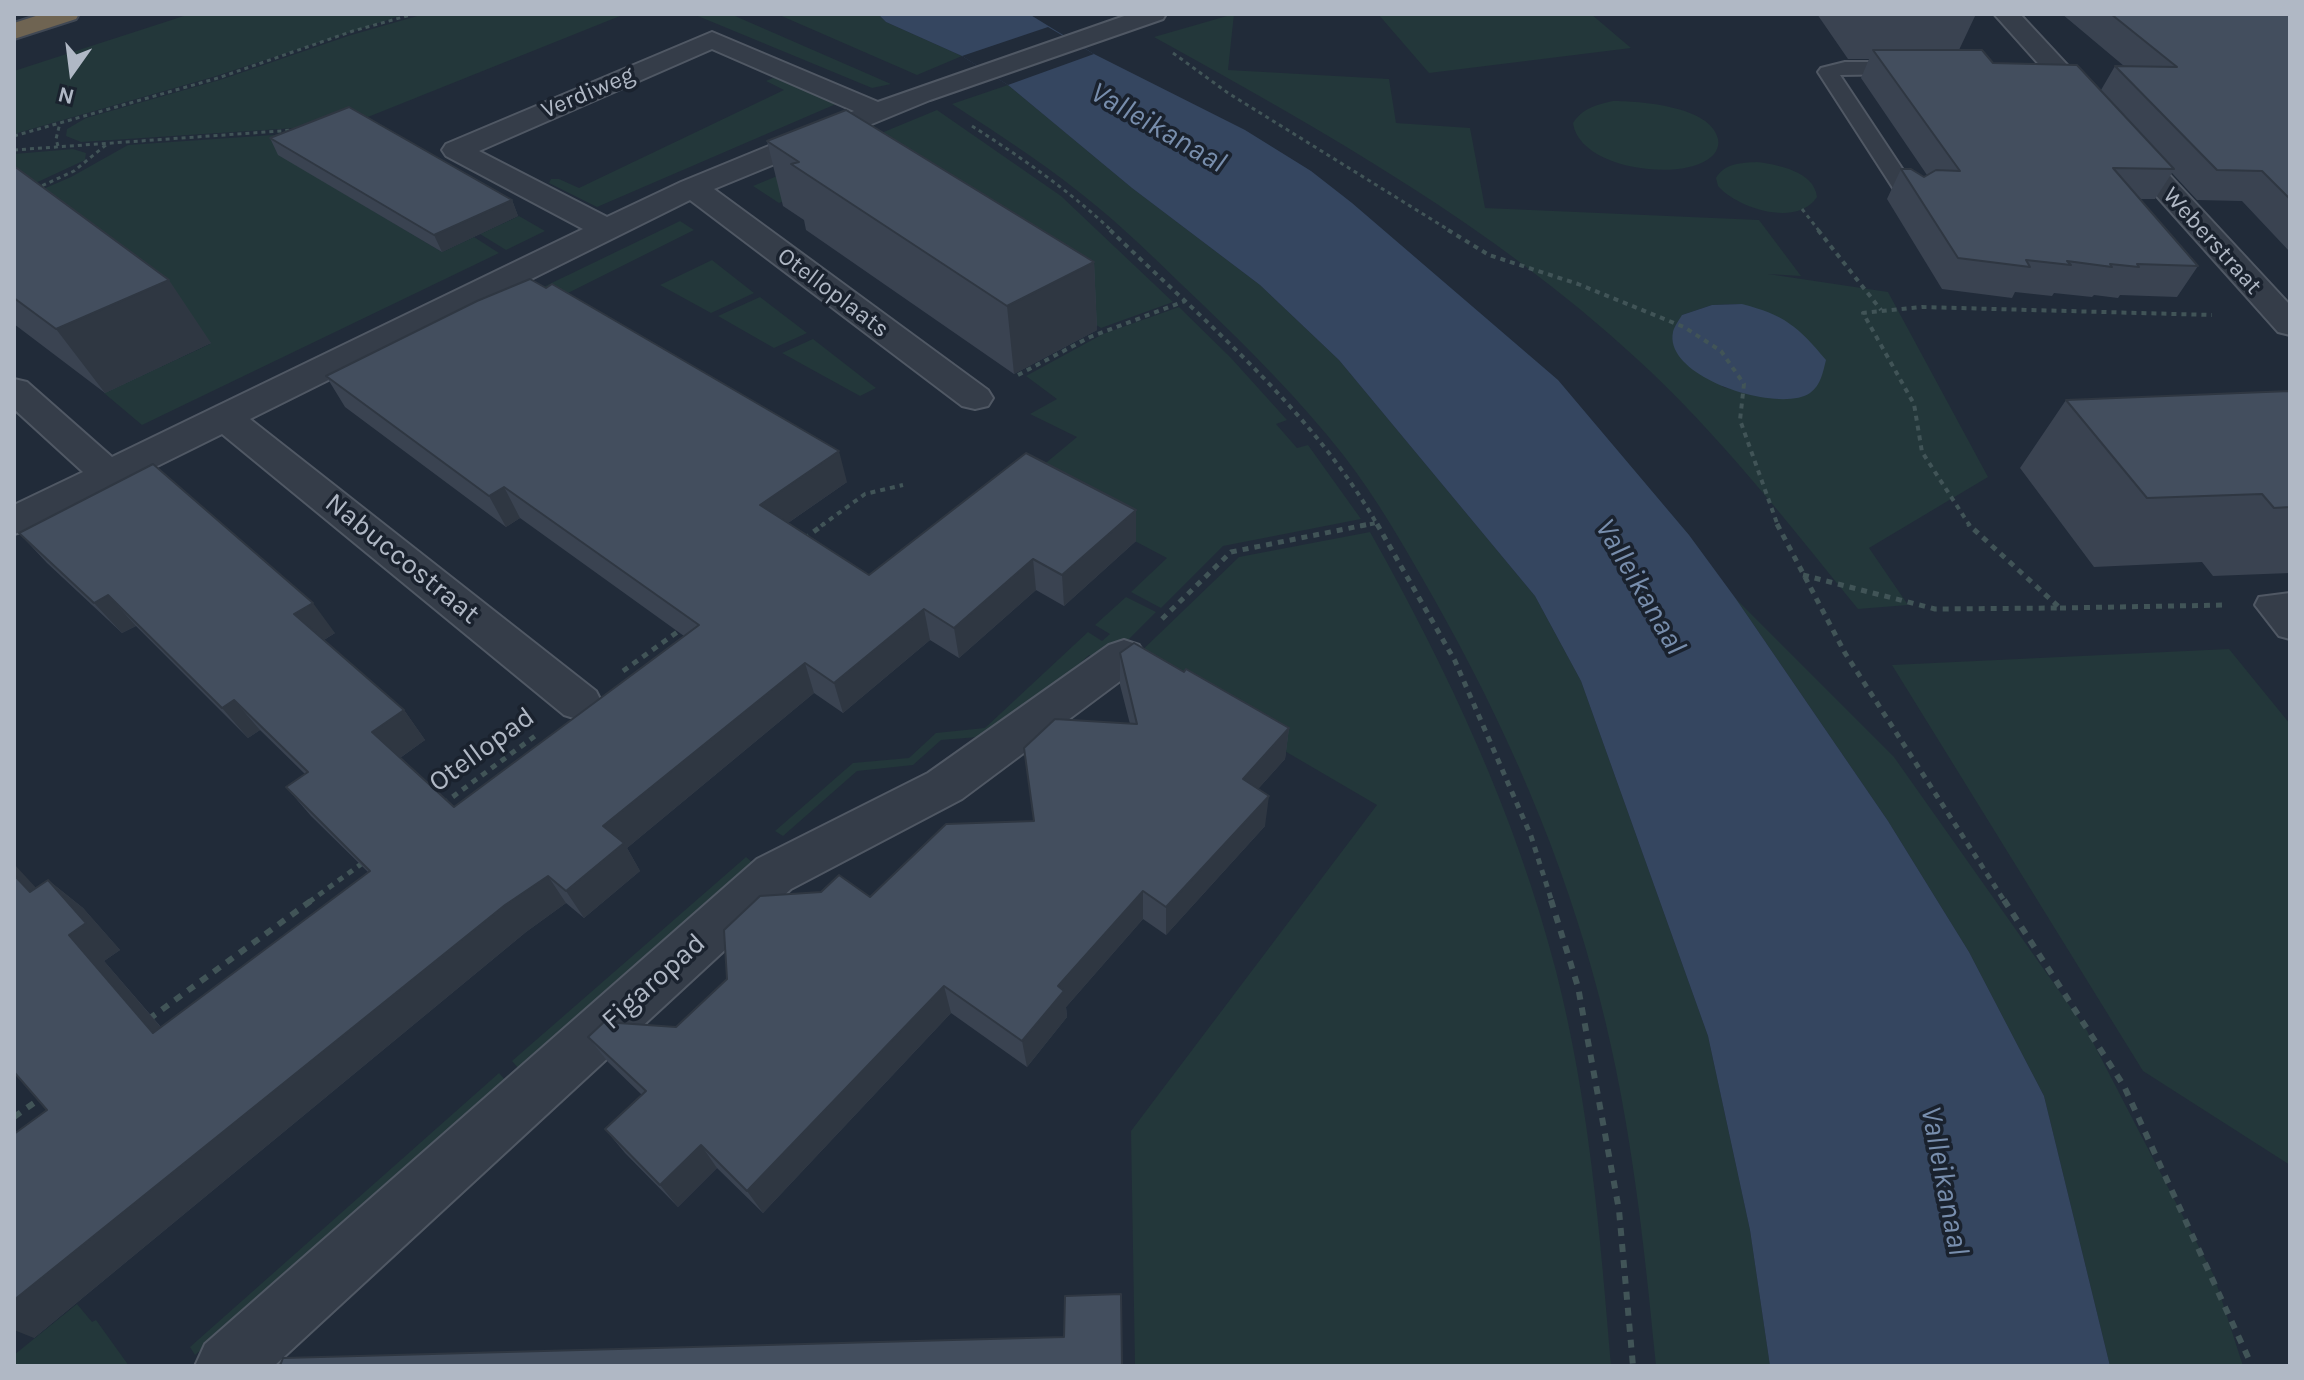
<!DOCTYPE html>
<html>
<head>
<meta charset="utf-8">
<style>
  body { margin:0 }
  #map { position:relative; width:2304px; height:1380px; overflow:hidden; background:#212b39; font-family:Karla,sans-serif }
  canvas { display:block }
  .frame { position:absolute; inset:0; border:16px solid #b0b8c5; pointer-events:none }
  .north { position:absolute; left:32px; top:32px; width:80px; height:80px; -webkit-text-stroke:6px #1a222e; paint-order:stroke; rotate:194deg; font-size:22px; font-weight:700; line-height:32px; text-align:center; color:#b0b8c5 }
  .north::after { content:''; display:block; margin:auto; width:28px; height:36px; background:#b0b8c5; clip-path:polygon(50% 0,100% 100%,50% 72%,0 100%) }
</style>
</head>
<body>
<div id="map">
<canvas width="2304" height="1380"></canvas>
<div class="frame"></div>
<div class="north">N</div>
</div>
<script>
const c = document.querySelector('canvas').getContext('2d');
c.lineJoin = 'round';
function fill(path, color) {
  c.fillStyle = color;
  c.fill(path, 'evenodd');
}
function trace(path, color, width, dash) {
  c.strokeStyle = color;
  c.lineWidth = width;
  c.lineCap = dash ? 'butt' : 'round';
  c.setLineDash(dash || []);
  c.stroke(path);
}
function write(font, color, halo, rows, align = 'center') {
  c.font = font + ' Karla,sans-serif';
  c.lineWidth = 7;
  c.setLineDash([]);
  c.textBaseline = 'middle';
  c.strokeStyle = halo;
  c.fillStyle = color;
  for (const [text, x, y, turn = 0] of rows) {
    c.save();
    c.translate(x, y);
    c.rotate((+turn || 0) * Math.PI / 180);
    c.textAlign = isNaN(turn) ? turn : align;
    if (halo) c.strokeText(text, 0, 0);
    c.fillText(text, 0, 0);
    c.restore();
  }
}
fill(new Path2D(`
  M190,14H406L213,77L14,134V71Z
  M424,14H625L333,131L311,127L81,142L66,136L67,129L86,118L223,79L348,36Z
  M693,14L735,16L891,84L872,88Z
  M777,14H878L886,22L962,56L917,75Z
  M1234,14L1228,70L1389,79L1396,123L1470,128L1485,208L1759,220L1801,276L1768,274L1888,292L1988,477L1869,548L1908,605L1858,609C1789,524 1718,433 1637,359C1492,225 1325,132 1154,37ZM1742,304L1778,399L1723,387L1682,315L1712,305Z
  M1378,14H1591L1631,48L1429,73Z
  M775,77L836,104L597,207L549,183L551,179H559L579,188L784,90L766,81Z
  M1008,85L1132,188L1260,285L1339,360L1535,596L1581,681L1708,1036L1750,1230L1770,1366H1656C1644,1243 1631,1120 1600,1000C1564,858 1505,724 1433,597C1405,548 1378,500 1344,456C1300,400 1251,351 1200,302C1167,271 1135,238 1100,209C1054,170 1003,137 952,104Z
  M1613,101C1639,101 1711,106 1718,139C1720,148 1714,156 1707,160C1675,181 1579,168 1573,123C1583,108 1596,105 1613,101Z
  M937,110L1061,196L1173,302L1101,328L859,171L779,203L753,186Z
  M302,133L278,154L442,252L474,237L499,253L142,425L104,393L210,344L20,199L71,177L128,145Z
  M73,149L86,153L85,160L14,193V154Z
  M1757,162C1778,165 1814,171 1817,197C1797,228 1737,208 1718,186L1716,178C1725,163 1741,163 1757,162Z
  M519,216L545,231L506,250L480,234Z
  M680,221L694,230L548,303L533,292Z
  M712,260L754,293L711,313L660,285Z
  M760,297L807,333L774,348L718,316Z
  M1179,307L1231,358L1287,420L1276,424L1297,448L1308,445L1361,519L1223,546L1161,608L1131,592L1167,558L1023,482L1077,437L1030,414L1057,399L1026,376L1103,334Z
  M813,339L876,388L860,396L782,353Z
  M1370,532C1448,671 1516,815 1556,971C1589,1100 1600,1233 1611,1366H1135L1131,1131L1377,805L1131,661L1239,557Z
  M1126,597L1156,612L1104,664L1089,655L1035,705L1027,701L990,736L941,740L913,765L857,771L783,836L775,831L853,763L909,758L936,733L985,728L1088,632L1102,641L1110,634L1095,625Z
  M1736,599L1894,757L2086,1029L2214,1276L2243,1366H2110L2044,1096L1969,952L1888,821Z
  M2229,649L2290,724V1165L2143,1071L1892,665Z
  M746,857L753,863L519,1069L512,1061Z
  M499,1073L506,1081L195,1355L190,1347Z
  M77,1304L92,1322L96,1320L129,1366H14V1355Z`), '#23373a');
fill(new Path2D(`
  M878,14H1029L1094,54L1245,130L1311,171L1352,203L1558,380L1689,535L1736,599L1888,821L1969,952L2044,1096L2110,1366H1770L1750,1230L1708,1036L1581,681L1535,596L1339,360L1260,285L1132,188L1008,85L962,56L886,22Z
  M1742,304C1784,315 1798,326 1826,360C1823,372 1821,385 1810,393C1780,414 1663,378 1673,332C1674,327 1679,320 1682,315L1712,305Z`), '#354660');
fill(new Path2D(`
  M1048,27L1094,54L1008,85L962,56Z`), '#212b39');
const lane = new Path2D(`
  M1845,62H1908L1917,68L1908,74L1840,75L1921,197L1918,202H1902L1818,72L1821,68Z
  M2290,593V639L2279,636L2255,605L2259,597Z`);
const street = new Path2D(`
  M1130,14H1166L1163,19L930,100L714,189L988,390L993,398L988,406L975,409L962,406L690,200L250,419L596,691L602,703L596,715L580,720L564,715L222,434L28,530L14,534V505L83,472L14,409V379L27,382L112,457L583,229L446,156L442,150L446,144L712,32L878,102ZM712,49L854,111L681,182L607,217L479,151Z
  M1994,14H2020L2290,305V335L2278,332Z
  M1124,640L1139,645L1146,656L1139,667L962,799L791,889L274,1366H195L205,1344L757,859L928,773L1109,645Z`);
const highway = new Path2D(`
  M42,14H79L76,19L14,39V23Z`);
trace(lane, '#505864', 4);
trace(street, '#505864', 4);
trace(highway, '#404854', 4);
trace(new Path2D(`
  M1173,53L1228,93L1452,232
  M972,126C1022,158 1070,191 1113,232
  M14,136L218,78L353,31L414,14
  M58,146L56,139L60,123
  M14,150L294,130
  M35,189L74,171L107,144
  M1802,209L1820,232`), '#415457', 3, [4, 4]);
trace(new Path2D(`
  M1110,230C1205,322 1312,410 1378,526
  M1448,230L1489,255L1578,284L1684,327L1721,351L1744,384L1740,420L1778,526
  M1818,230L1881,310
  M1018,375L1090,337L1185,301
  M821,526L865,494L903,485
  M1360,526L1377,523
  M1970,526L1922,452L1914,404L1863,313L1922,307L2212,315`), '#415457', 4, [5, 5]);
trace(new Path2D(`
  M1377,524L1455,661L1531,836L1552,902
  M1777,524L1845,653L2005,902
  M804,539L824,524
  M1803,575L1935,609L2060,608L1968,524
  M2060,608L2227,605
  M1162,619L1231,552L1370,524
  M623,671L683,628
  M443,804L535,736
  M309,902L364,862`), '#415457', 5, [6, 6]);
trace(new Path2D(`
  M1551,900L1578,987L1619,1210L1633,1366
  M2004,900L2124,1086L2252,1366
  M149,1019L312,900
  M14,1117L41,1098`), '#415457', 6, [8, 8]);
fill(lane, '#353d49');
fill(street, '#353d49');
fill(highway, '#6f6452');
fill(new Path2D(`
  M1817,14H1976L1959,50L1993,63L2101,90L2115,66H2124L2062,14H2290V252L2242,201L2197,200L2172,173L2155,199H2140L2198,266L2177,297L2120,295L2118,298L2094,295L2092,297L2054,293L2052,296L2015,292L2012,298L1942,289L1887,199L1901,169L1924,177L1927,175L1861,78L1869,59H1848Z
  M270,138L512,200L518,216L442,252L278,155Z
  M767,141L1094,262L1097,330L1014,374L806,230L804,220L783,206Z
  M14,166L211,343L105,393L14,324Z
  M326,376L847,482L788,523L869,575L1136,510V541L1064,606L1036,590L959,658L930,640L843,713L814,693L627,848L640,871L584,918L566,903L526,932L34,1338L47,1110L36,888L48,880L83,908L120,950L104,961L161,1027L368,872L311,816L286,787L305,774L260,730L248,738L136,626L122,633L47,563L19,533L335,633L324,640L404,710L425,740L400,758L454,807L684,636L520,518L506,527L345,407Z
  M2290,391V573L2213,576L2202,562L2094,567L2020,468L2066,400Z
  M1120,653L1184,672L1289,728L1285,759L1258,789L1265,826L1166,935L1143,919L1066,1007L1067,1017L1027,1067L951,1013L763,1213L717,1168L678,1207L625,1153L605,1129L642,1095L608,1062L588,1037L676,1027L870,897L1034,821L1130,724L1120,685Z`), '#3a4351');
fill(new Path2D(`
  M512,200L518,216L442,252L434,235Z
  M1094,262L1097,330L1014,374L1007,306Z
  M169,280L211,343L105,393L56,329Z
  M839,451L847,482L769,536L760,505Z
  M504,487L520,518L506,527L489,496Z
  M1136,510V541L1064,606L1062,575Z
  M1033,559L1036,590L959,658L954,628Z
  M108,595L136,626L122,633L94,603Z
  M313,603L335,633L317,644L294,614Z
  M924,609L930,640L843,713L834,683Z
  M805,663L814,693L627,848L640,871L584,918L566,891L603,826Z
  M234,700L260,730L248,738L222,708Z
  M404,710L425,740L394,762L372,732Z
  M1289,728L1285,759L1240,809L1243,779Z
  M1269,796L1265,826L1166,935V907Z
  M14,864L65,919L30,892L14,875Z
  M548,876L566,903L526,932L34,1338L14,1330V1300L505,905Z
  M48,880L83,908L120,950L104,961L187,1058L153,1033L69,935Z
  M1143,891V919L1066,1007L1067,1017L1027,1067L1022,1041L1058,986Z
  M944,986L951,1013L763,1213L747,1191Z
  M701,1145L717,1168L678,1207L660,1185Z`), '#2f3742');
const building = new Path2D(`
  M2111,14H2290V199L2262,171L2217,170L2115,66L2177,67Z
  M1873,50H1982L1993,63L2077,65L2174,169L2113,168L2198,266L2137,264L2139,267L2110,264L2112,267L2067,261L2071,265L2026,260L2030,267L1958,258L1901,169H1911L1924,177L1936,170L1960,171Z
  M349,107L512,200L434,235L270,138Z
  M846,110L1094,262L1007,306L791,164L799,162L767,141Z
  M14,166L169,280L56,329L14,298Z
  M530,279L546,288L552,284L839,451L760,505L869,575L1026,453L1136,510L1062,575L1033,559L954,628L924,609L834,683L805,663L603,826L624,843L566,891L548,876L505,905L14,1300V1134L47,1110L14,1072V875L30,892L48,880L86,923L69,935L153,1033L370,871L286,787L308,772L234,700L222,708L108,595L94,603L19,533L153,464L313,603L294,614L404,710L372,732L454,807L699,625L504,487L489,496L326,376L477,301Z
  M2290,391V507L2274,508L2262,494L2147,498L2066,400Z
  M1134,643L1184,672L1186,669L1289,728L1243,779L1269,796L1166,907L1143,891L1058,986L1064,991L1022,1041L944,986L747,1191L701,1145L660,1185L605,1129L646,1091L588,1037L604,1022L676,1027L727,979L724,930L760,896L821,892L839,875L870,897L946,824L1034,821L1024,748L1055,719L1137,724L1120,653Z
  M1121,1294L1122,1366H280L283,1358L1064,1337L1065,1296Z`);
fill(building, '#434e5e');
trace(building, '#2f3742', 2);
write('24px', '#b0b8c5', '#1a222e', [
  ["Verdiweg",588,93,-23],
  ["Weberstraat",2212,241,48],
  ["Otelloplaats",833,293,37]
]);
write('28px', '#b0b8c5', '#1a222e', [
  ["Nabuccostraat",402,559,39],
  ["Otellopad",482,750,-36],
  ["Figaropad",654,982,-42]
]);
write('italic 30px', '#788ead', '#1a222e', [
  ["Valleikanaal",1158,128,30],
  ["Valleikanaal",1640,587,60],
  ["Valleikanaal",1944,1181,79]
]);
</script>
</body>
</html>
